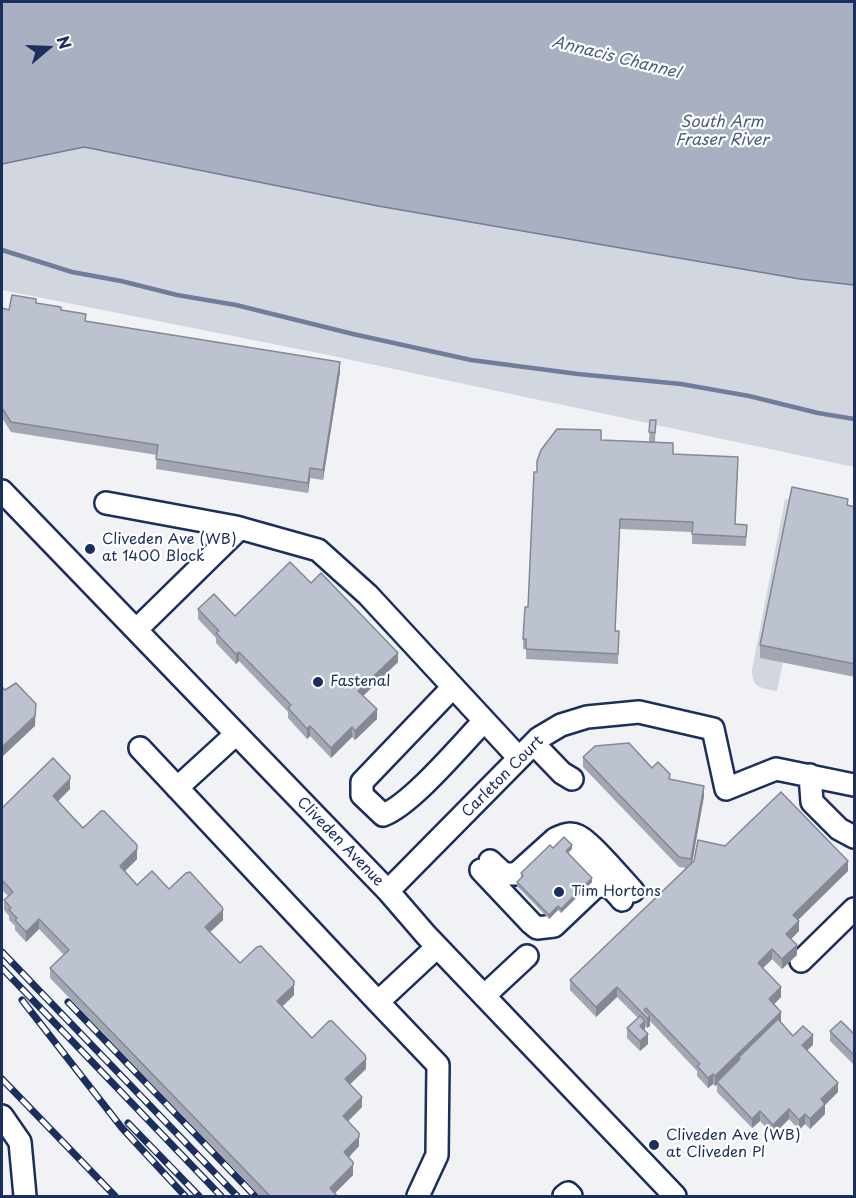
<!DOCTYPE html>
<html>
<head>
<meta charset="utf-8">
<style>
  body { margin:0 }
  #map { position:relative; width:856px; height:1198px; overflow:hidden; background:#f1f2f5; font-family:"Playpen Sans",sans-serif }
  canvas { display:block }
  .frame { position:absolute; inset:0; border:3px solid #1b2f5e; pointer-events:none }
  .north { position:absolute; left:18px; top:18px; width:60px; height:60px; -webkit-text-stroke:4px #fff; paint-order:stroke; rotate:71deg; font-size:16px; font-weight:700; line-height:24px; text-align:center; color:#1b2f5e }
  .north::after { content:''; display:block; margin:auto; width:21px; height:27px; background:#1b2f5e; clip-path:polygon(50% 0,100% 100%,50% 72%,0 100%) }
</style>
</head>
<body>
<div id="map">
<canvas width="856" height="1198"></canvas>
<div class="frame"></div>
<div class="north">N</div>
</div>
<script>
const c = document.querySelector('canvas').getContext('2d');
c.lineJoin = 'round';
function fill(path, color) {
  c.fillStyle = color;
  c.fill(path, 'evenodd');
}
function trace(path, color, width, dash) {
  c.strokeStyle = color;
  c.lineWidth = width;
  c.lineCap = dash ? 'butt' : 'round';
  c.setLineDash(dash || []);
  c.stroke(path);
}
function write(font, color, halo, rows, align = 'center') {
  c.font = font + ' "Playpen Sans",sans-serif';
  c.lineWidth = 4.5;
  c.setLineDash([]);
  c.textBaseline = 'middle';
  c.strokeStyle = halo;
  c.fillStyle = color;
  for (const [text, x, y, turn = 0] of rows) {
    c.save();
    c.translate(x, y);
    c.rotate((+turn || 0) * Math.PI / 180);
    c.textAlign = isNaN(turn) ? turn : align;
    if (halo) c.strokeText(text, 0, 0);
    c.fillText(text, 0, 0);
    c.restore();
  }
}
fill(new Path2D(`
  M2,86L854,250V467L328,355L2,290Z
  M785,499L792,500L760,657L783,662L777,691C761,688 752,688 752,670Z`), '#d2d6df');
const water = new Path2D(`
  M2,2H854V285L800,279L378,206L84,147L2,164Z`);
fill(water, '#a8b0c2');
trace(water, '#707c9a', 1.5);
trace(new Path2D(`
  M2,250L72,272L121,281L177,295L236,305L353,334L471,360L578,374L681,384L749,396L818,413L854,419`), '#707c9a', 4.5);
const minor = new Path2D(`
  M2,491L388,891L426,935L675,1196
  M106,503L236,527L318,550L368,595L519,758
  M136,630L240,528
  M453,687L362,782V795L383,815C411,805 461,745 484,721
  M534,744L562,773L572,779
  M140,748L378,1002L437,947
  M810,775L812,802L839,829L854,837
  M177,788L236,734
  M572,851L603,885
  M490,861L504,874H516L555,839C563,835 570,832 578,836C590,841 622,879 633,891
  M481,870L531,923L537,928L554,926L594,888C608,882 614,890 622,900
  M388,891L539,738L561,725L587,717L639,712L713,729L726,789L776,769L854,785
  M801,961L854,909
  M484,996L527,956
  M378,1002L438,1065L437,1155L418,1196
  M2,1116L20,1142L25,1196
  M564,1196L568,1193L571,1196`);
trace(minor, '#1b2f5e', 26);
trace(minor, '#fff', 21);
const rail = new Path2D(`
  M2,952L237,1196
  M2,968L221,1196
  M22,1000L122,1128L185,1196
  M68,1002L255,1196
  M2,1079L115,1196
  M128,1123L199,1196`);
trace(rail, '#1b2f5e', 7);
trace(rail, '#fff', 4.5, [14]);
fill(new Path2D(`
  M36,303L61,310L86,322L340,372L323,480L310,478L308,493L156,469L157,455L11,432L2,418V308L9,310Z
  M650,420H656L655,442L673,454L738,467L735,524L747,525L746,546L692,544V532L620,529L615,631H619L618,664L526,659V649H523V639L528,607L537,472L601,440L649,442Z
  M848,505L855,507V677L760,658V645Z
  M311,583L398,662L363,696L377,719L355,740L352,737L331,758L310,736L307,739L288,718V712L239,661L236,664L216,643V638L198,619V609L235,616Z
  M583,757L652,768L670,780L704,796L692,863L848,871L798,920L799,931L791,939L797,955L782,969L772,959L763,968L781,997L774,1004L781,1022V1023L793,1036L813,1045L807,1050L838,1092L825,1105V1114L810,1129L805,1124L799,1130L789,1119L773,1135L760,1121L752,1128L717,1092V1085L715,1086L713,1084L708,1088L697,1076V1071L650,1021V1026L647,1028L645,1026V1031L648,1044L640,1051L627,1038V1028L638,1018L617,997L596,1017L570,990V980L686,868L679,867L583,767Z
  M70,789L58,801L83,828L137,859L125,871L137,885L169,889L223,920L210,932L240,963L294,995L282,1007L312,1038L366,1069L350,1084L362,1107L348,1121L359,1146L349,1157L353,1175L335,1193L338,1197H261L50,978V968L64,955L39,929L26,942L15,930V926L9,920V916L4,910V900L8,896L2,890V808Z
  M553,848L572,849L568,853L592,882L561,913L558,910L549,919L517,886V882L521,878V873Z
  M830,1031L855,1035V1066L830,1041Z`), '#a2a7b3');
fill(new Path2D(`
  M340,362V372L323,480V470Z
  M310,468V478L308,493V483Z
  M239,652V661L236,664V654Z
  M398,653V662L358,701V691Z
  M36,704L35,726L2,757V747Z
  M377,709V719L355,740V731Z
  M310,726V736L307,739V729Z
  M352,727V737L331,758V748Z
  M70,779V789L53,806V796Z
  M704,786V796L691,869V859Z
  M572,845V849L566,855V851Z
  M137,849V859L120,876V866Z
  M848,861V871L793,925V915Z
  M592,878V882L561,913V909Z
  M558,906V910L549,919V915Z
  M223,910V920L205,937V927Z
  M39,919V929L26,942V932Z
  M799,921V931L786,944V934Z
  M797,945V955L782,969V959Z
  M772,949V959L758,973V963Z
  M294,985V995L277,1011V1001Z
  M617,987V997L596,1017V1007Z
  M781,987V997L769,1009V999Z
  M781,1012V1022L740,1062V1059L739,1057V1063L717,1082V1085L715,1086V1076Z
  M650,1016V1026L647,1028V1018Z
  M645,1021V1031L640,1026Z
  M648,1034V1044L640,1051V1041Z
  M813,1035V1045L802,1055V1045Z
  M366,1059V1069L345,1089V1079Z
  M713,1074V1084L708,1088V1078Z
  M838,1083V1092L825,1105V1114L810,1129V1119L821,1099Z
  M362,1097V1107L343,1126V1116Z
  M789,1109V1119L773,1135V1125Z
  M760,1111V1121L752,1128V1119Z
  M805,1114V1124L799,1130V1120Z
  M359,1137V1146L344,1162V1152Z
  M353,1165V1175L331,1197L330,1188Z`), '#848892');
const building = new Path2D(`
  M12,295L36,299V303L61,307V310L86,314L85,321L340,362L323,470L310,468L308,483L156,459L158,445L11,422L2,408V308L9,310Z
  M650,420H656L655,433L649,432Z
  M557,429L601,430V440L673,443V454L738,457L735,524L747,525L746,537L692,534L693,522L620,519L615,631H619L618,654L526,649V639H523L525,607H528L534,472H537V461L541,450Z
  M792,487L848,499L847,505L855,507V664L760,645Z
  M290,562L311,583L321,573L398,653L358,691L377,709L355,731L352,727L331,748L310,726L307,729L288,708L291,705L239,652L236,654L216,633L219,631L198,609L214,594L235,616Z
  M16,683L36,704L35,716L2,747V687L5,690Z
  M629,743L652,768L658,762L670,774L669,779L704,786L691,859L679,857L583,757L595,746Z
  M53,758L70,776V779L53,796L83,828L101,811H104L137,845V849L120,866L137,885L152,871L169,889L186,873L190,872L222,907L223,910L205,927L240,963L257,947L261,946L294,981V985L277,1001L312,1038L329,1021H332L365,1055L366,1059L345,1079L362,1097L343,1116L359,1133V1137L344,1152L353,1162V1165L330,1188L338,1197H271L50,968L69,950L39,919L26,932L15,920L17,918L9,910L11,908L4,900L13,892L2,880V808Z
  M781,792L848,861L793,915L799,921L786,934L797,945L782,959L772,949L758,963L781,987L769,999L781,1012L715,1076L713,1074L708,1078L697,1066L700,1064L646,1008L644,1010L650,1016L647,1018L617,987L596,1007L570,980L694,861L698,840L725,846Z
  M564,837L572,845L566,851L592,878L561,909L558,906L549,915L517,882L523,876L521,873L550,845L553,848Z
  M640,1016L645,1021L640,1026L648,1034L640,1041L627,1028Z
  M778,1019L793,1036L803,1026L813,1035L802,1045L838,1083L821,1099L825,1104L810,1119L805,1114L799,1120L789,1109L773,1125L760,1111L752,1119L717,1082L740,1059L739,1057Z
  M841,1021L855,1035V1056L830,1031Z`);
fill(building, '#bcc2d0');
trace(building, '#848892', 1.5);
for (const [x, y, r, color] of [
  [90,549,6,"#1b2f5e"],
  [318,682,6,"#1b2f5e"],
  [559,892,6,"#1b2f5e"],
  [654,1145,6,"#1b2f5e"]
]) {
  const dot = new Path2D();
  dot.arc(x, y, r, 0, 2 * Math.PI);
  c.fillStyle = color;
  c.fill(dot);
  trace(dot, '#fff', 2);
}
write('15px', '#1b2f5e', '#fff', [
  ["Cliveden Ave (WB)",102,540],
  ["at 1400 Block",102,557],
  ["Fastenal",330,682],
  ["Tim Hortons",571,892],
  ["Cliveden Ave (WB)",666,1136],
  ["at Cliveden Pl",666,1153]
], 'left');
write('15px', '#1b2f5e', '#fff', [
  ["Carleton Court",503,777,-45],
  ["Cliveden Avenue",340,842,46]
]);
write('italic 16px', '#4c5c81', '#fff', [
  ["Annacis Channel",616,58,14],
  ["South Arm",722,123],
  ["Fraser River",722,141]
]);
</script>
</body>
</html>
